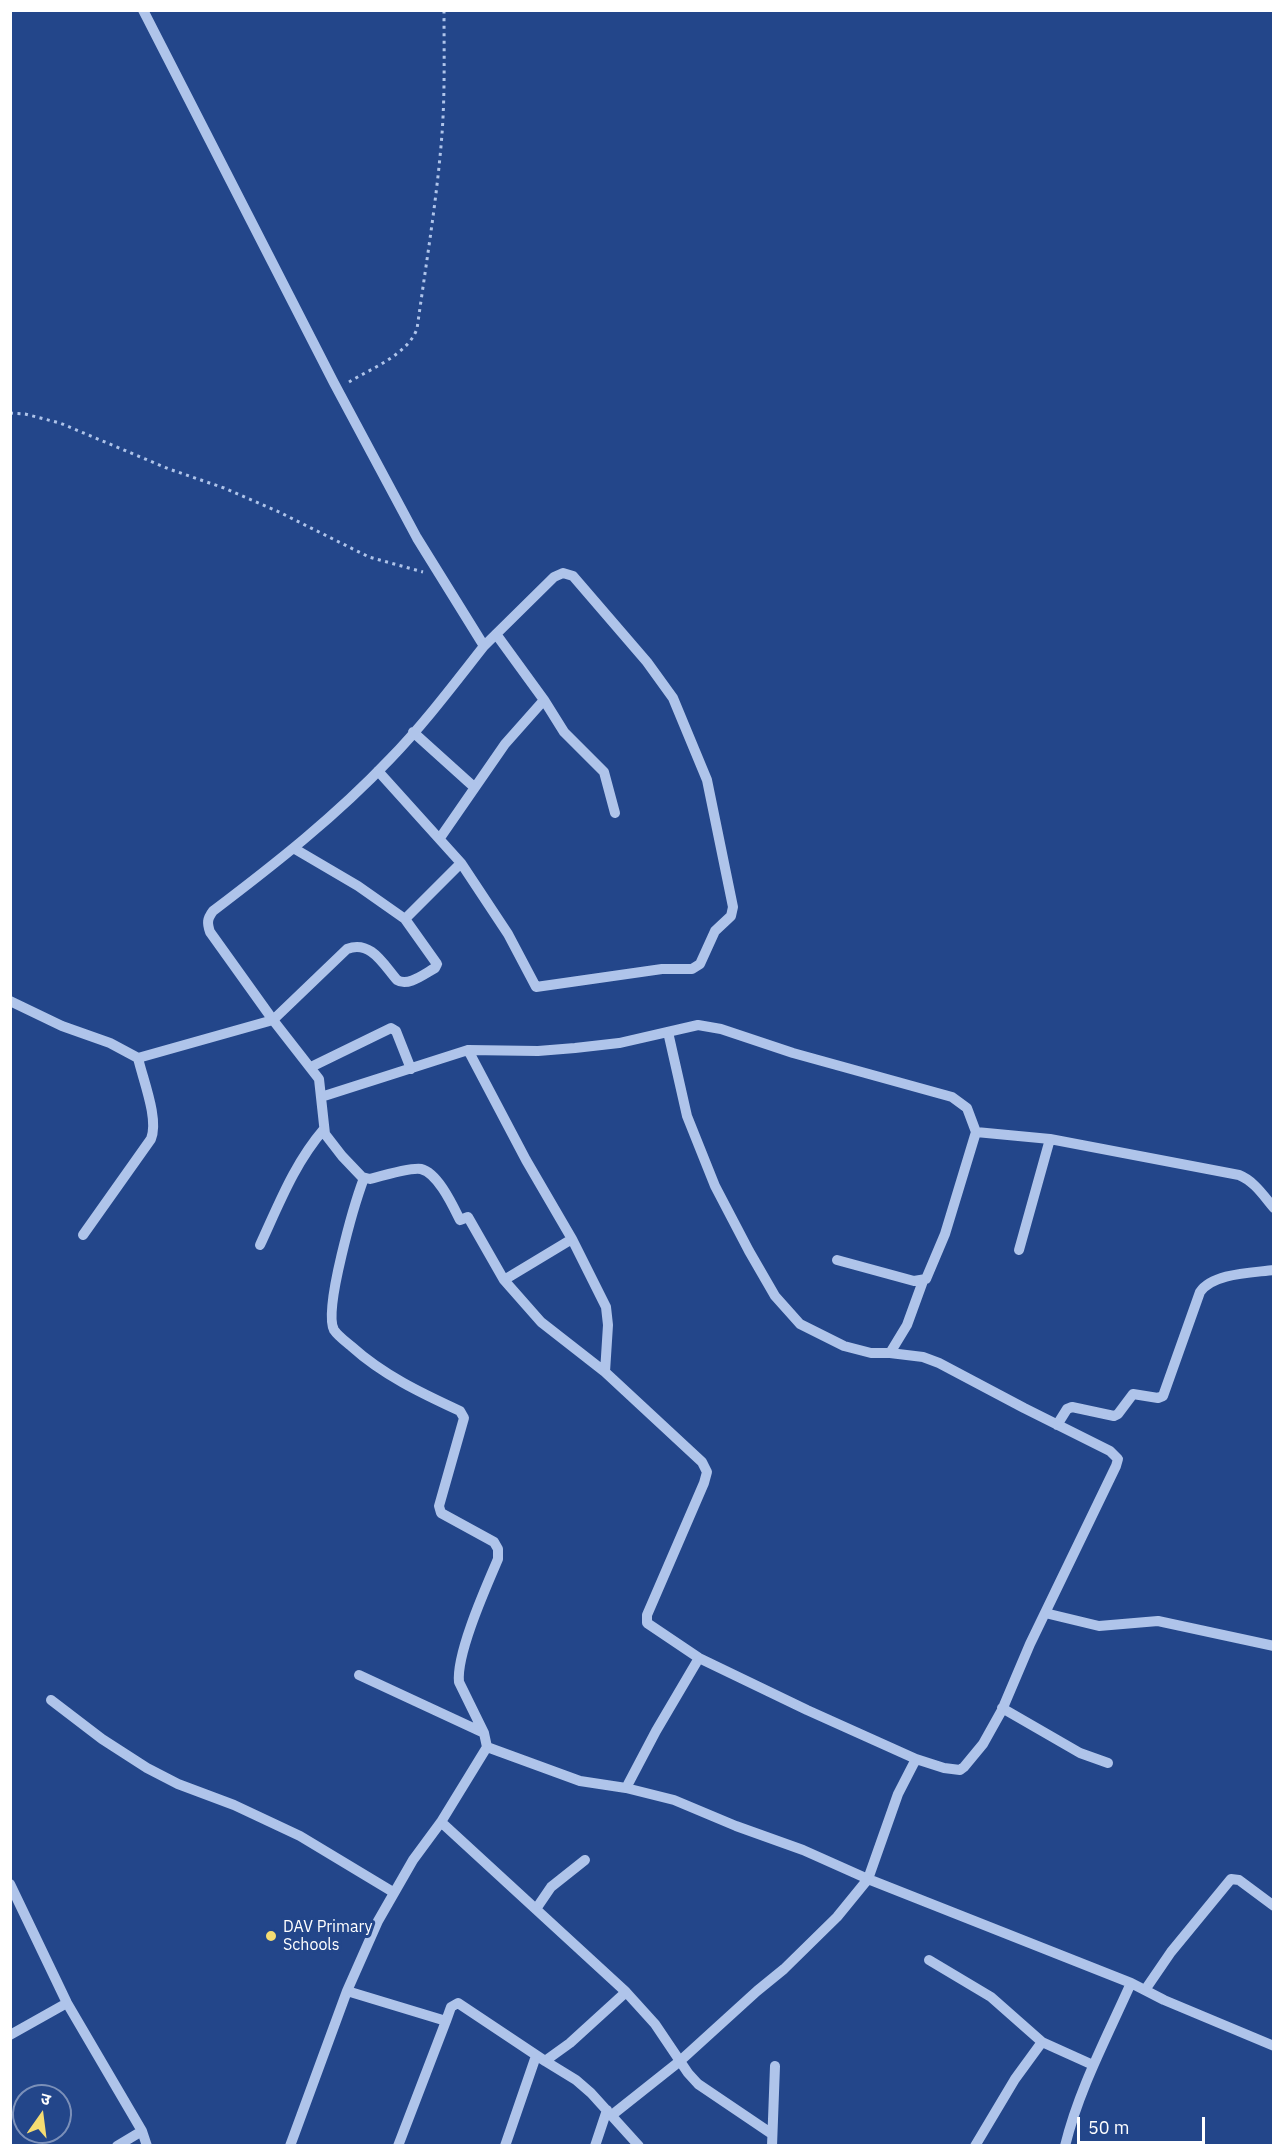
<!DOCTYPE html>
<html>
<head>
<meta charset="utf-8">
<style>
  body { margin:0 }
  #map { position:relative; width:1284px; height:2156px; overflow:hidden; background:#23468a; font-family:"IBM Plex Sans","Noto Sans Devanagari",sans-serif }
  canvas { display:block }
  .frame { position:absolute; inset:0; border:12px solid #fff; pointer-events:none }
  .north { position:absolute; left:12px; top:2084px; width:60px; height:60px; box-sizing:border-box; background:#23468a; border:2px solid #7b90b9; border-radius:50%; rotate:14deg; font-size:16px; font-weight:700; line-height:24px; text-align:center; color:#fff }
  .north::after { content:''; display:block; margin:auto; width:21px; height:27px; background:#f5dc72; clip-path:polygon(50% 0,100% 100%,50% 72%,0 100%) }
  .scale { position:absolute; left:1077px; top:2117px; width:128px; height:27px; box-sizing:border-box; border:3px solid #fff; border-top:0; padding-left:8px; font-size:18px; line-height:21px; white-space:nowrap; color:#fff; -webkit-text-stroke:4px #23468a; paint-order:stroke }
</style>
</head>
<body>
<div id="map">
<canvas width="1284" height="2156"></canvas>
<div class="frame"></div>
<div class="north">उ</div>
<div class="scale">50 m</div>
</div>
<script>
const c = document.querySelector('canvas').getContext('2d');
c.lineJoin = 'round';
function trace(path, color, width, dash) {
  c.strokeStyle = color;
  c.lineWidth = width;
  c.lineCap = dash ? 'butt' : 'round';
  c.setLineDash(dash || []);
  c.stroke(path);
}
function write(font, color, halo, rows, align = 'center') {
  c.font = font + ' "IBM Plex Sans",sans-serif';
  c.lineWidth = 6;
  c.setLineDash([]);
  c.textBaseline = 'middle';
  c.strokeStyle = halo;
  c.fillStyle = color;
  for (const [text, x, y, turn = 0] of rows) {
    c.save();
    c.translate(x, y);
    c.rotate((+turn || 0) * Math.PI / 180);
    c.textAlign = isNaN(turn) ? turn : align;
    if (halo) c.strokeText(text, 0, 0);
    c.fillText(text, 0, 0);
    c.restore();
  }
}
trace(new Path2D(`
  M349,382C372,368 407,355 417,329C426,264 437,199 442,134C445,93 444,52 444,10
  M10,413L25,414L60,423L169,469L224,488L277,511L369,557L423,572`), '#afc4ea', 3, [3, 4.5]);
trace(new Path2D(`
  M544,700L564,732L604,772L615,813
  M413,732L474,787
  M378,771L461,863L405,919
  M440,838L505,744L544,700L496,634
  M295,849L358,886L405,919L437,964L435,968C424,974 408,987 397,980C383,964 371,940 347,949L273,1020L319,1079L325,1134L342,1156L362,1177L370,1179C381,1176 412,1167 421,1169C438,1173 453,1206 460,1220L468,1217L504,1280L572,1239L526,1160L468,1050L321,1097
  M461,863L508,934L536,987L662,969H692L700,964L715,931L731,916L733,907L707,780L673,698L647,662L573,576L563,573L554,577L484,646
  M10,1001L62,1026L110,1043L138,1058L273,1020L210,932C207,923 207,919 213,911C275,864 336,816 390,759C424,724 454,684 484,646L417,538L334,383L143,10
  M468,1050L538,1051L575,1048L619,1043L698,1025L721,1029L793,1053L952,1097L967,1108L976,1132L945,1234L926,1279L914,1281L837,1260
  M311,1067L391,1028L396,1031L411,1069
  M976,1132L1050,1139L1239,1175C1254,1181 1263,1195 1274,1208
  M364,1178C355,1202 323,1310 334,1330C338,1336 345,1341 351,1346C383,1375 421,1393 460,1411L464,1418L439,1506L441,1513L494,1542L498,1549V1559C486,1587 456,1654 459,1682L484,1733L487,1747
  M83,1235L151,1139C159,1119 143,1080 138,1058
  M572,1239L606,1307L608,1325L605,1372L702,1462L707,1472L704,1483L647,1615V1623L699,1658L807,1710L916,1759
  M260,1245C279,1204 294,1164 324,1129
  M1019,1250L1050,1139
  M504,1280L541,1322L605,1372
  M890,1353L907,1325L923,1281
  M1057,1425L1067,1409L1072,1407L1114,1416L1118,1414L1133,1394L1158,1398L1163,1396L1200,1292C1213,1273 1251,1273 1274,1270
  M1045,1613L1099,1626L1158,1621L1274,1646
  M359,1675L484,1733
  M51,1700L102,1739L147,1768L178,1784L234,1805L300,1836L393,1892
  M1002,1708L1080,1753L1108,1763
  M626,1788L656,1731L699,1658
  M441,1822L626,1992L655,2024L688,2073L698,2084L772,2134
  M10,1884L67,2003L142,2131L147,2146
  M536,1909L551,1887L585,1860
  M929,1960L991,1997L1042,2042L1093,2065
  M1145,1990L1171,1952L1231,1879L1239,1880L1274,1906
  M347,1991L446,2021L451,2007L458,2003L545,2061L570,2043L626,1992
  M10,2035L67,2003
  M545,2061L576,2080L591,2093L639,2146
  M612,2115L680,2061L757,1991L784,1969L837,1917L868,1879L898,1794L916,1759L944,1768L960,1770L964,1767L983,1744L1002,1710L1030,1644L1116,1466L1118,1459L1110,1451L1024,1408L939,1363L923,1357L890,1353H871L844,1346L800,1324L775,1296L749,1251L715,1186L687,1116L668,1032
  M117,2146L142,2131
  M290,2146L347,1991L378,1921L413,1860L441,1822L487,1747L580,1781L626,1788L674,1800L736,1826L803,1850L868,1879L1131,1983L1164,2000L1274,2046
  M398,2146L446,2021
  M505,2146L536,2056
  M595,2146L607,2110
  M772,2146L775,2066
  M975,2146L1015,2079L1042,2042
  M1065,2146C1079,2089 1107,2037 1131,1983`), '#afc4ea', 10);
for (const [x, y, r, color] of [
  [271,1936,6,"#f5dc72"]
]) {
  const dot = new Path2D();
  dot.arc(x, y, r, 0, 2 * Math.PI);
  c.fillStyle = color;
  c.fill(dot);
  trace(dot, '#23468a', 2);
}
write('16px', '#fff', '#23468a', [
  ["DAV Primary",283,1927],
  ["Schools",283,1945]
], 'left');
</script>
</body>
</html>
